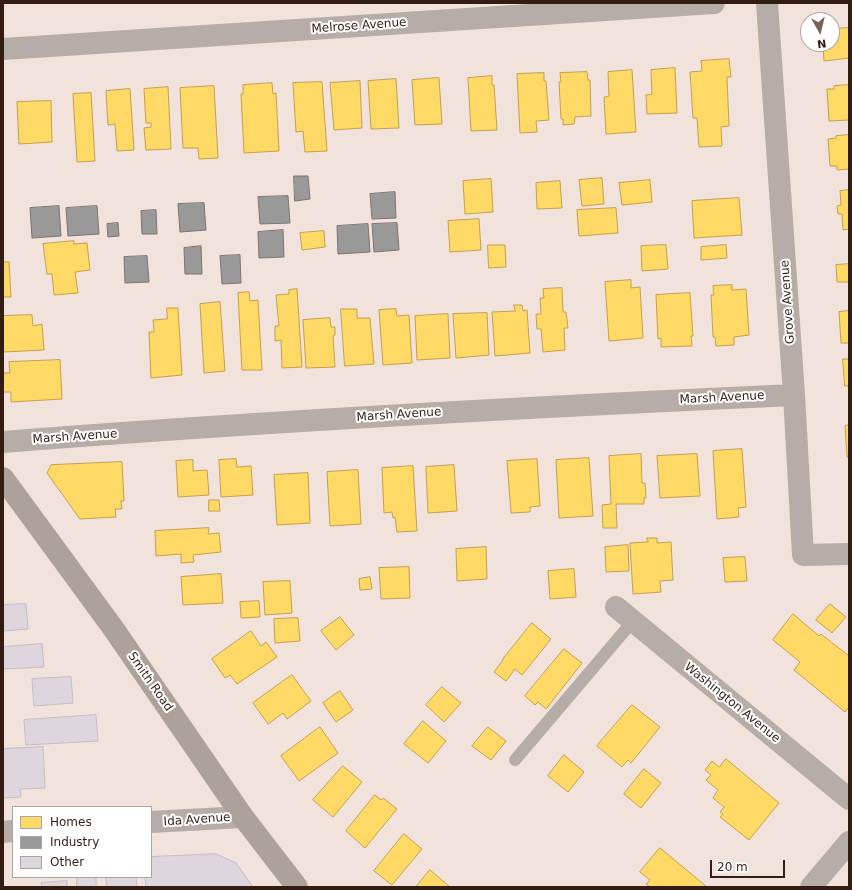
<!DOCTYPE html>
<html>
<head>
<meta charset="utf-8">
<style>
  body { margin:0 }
  #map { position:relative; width:852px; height:890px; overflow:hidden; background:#f1e2dc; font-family:"DejaVu Sans",sans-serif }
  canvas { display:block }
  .frame { position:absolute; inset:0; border:4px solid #331c12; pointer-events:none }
  .legend { position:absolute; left:12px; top:806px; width:140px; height:72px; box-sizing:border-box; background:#fff; border:1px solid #ada4a0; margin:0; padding:5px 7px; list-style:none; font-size:12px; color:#331c12 }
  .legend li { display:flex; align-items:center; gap:8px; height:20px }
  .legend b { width:20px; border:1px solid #ada4a0 }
  .north { position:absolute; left:800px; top:12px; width:40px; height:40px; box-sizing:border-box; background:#fff; border:1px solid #ada4a0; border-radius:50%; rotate:172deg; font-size:11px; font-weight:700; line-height:16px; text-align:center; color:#331c12 }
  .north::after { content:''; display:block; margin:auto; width:14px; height:18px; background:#766159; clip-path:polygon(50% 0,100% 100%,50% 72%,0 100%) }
  .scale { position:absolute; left:710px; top:860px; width:75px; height:18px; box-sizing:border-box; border:2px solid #331c12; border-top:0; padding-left:5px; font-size:12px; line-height:14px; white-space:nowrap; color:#331c12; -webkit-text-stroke:3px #fff; paint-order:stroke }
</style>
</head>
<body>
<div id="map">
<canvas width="852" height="890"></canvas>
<div class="frame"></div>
<ul class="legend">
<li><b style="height:11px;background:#ffd966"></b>Homes</li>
<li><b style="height:11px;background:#999"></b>Industry</li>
<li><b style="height:11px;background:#ddd6df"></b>Other</li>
</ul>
<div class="north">N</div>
<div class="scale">20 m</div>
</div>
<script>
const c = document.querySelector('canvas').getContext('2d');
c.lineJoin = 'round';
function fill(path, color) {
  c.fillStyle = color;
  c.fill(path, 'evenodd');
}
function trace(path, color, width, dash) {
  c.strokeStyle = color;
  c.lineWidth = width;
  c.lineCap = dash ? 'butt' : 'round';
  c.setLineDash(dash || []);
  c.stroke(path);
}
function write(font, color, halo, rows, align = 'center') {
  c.font = font + ' "DejaVu Sans",sans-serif';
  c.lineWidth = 4;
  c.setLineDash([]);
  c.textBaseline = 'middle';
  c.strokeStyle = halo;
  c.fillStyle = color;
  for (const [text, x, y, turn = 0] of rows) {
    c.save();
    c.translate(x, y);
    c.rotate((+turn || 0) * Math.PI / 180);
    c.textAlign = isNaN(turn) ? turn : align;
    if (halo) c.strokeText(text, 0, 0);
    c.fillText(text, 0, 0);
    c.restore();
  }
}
const homes = new Path2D(`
  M849,28V58L824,61L823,44H832V29Z
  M729,59L731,77H727L729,126L721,127L722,146L699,147L697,118H693L690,72L702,71L701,61Z
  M675,68L677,113L647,114L646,95L652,94L651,70Z
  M632,70L636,132L606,134L604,97L609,96L608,72Z
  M587,72L588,80H590L591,116L575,117L574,124L563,125V119H561L559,82H561L560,73Z
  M544,73V81H546L549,120L536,121L537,132L520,133L517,74Z
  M492,76V85H494L497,130L471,131L468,78Z
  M439,78L442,124L415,125L412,80Z
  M396,79L399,128L371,129L368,81Z
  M360,81L362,128L334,130L330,83Z
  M322,82L327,151L305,152L303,131L296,132L293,83Z
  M272,83L273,94L276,93L279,151L244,153L241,94H243V85Z
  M849,85V120L829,121L827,89H834V86Z
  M214,86L218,158L199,159L198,148H183L180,88Z
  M168,87L171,149L146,150L144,128L151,127V123H146L144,89Z
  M130,89L134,150L117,151L115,124L108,125L106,91Z
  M91,93L95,161L77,162L73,94Z
  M51,101L52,142L19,144L17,102Z
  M849,135V169L837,170V166H830L828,139L836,138V136Z
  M602,178L604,204L582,206L579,180Z
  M491,179L493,212L465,214L463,181Z
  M650,180L652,202L622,205L619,183Z
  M560,181L562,208L537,209L536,183Z
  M849,190V229L843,230L842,214H838L837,206L841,205L840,191Z
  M739,198L742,235L694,238L692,201Z
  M616,208L618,233L579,236L577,210Z
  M479,219L481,250L450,252L448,221Z
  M324,231L325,247L302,250L300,233Z
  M74,241V244L87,243L90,270L75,272L78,293L54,295L52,274H47L43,244Z
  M488,245H505L506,267L489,268Z
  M666,245L668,269L642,271L641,246Z
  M726,245L727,258L701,260V247Z
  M3,262H9L11,297H3Z
  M849,264V282H837L836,265Z
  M631,280V288L640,287L643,338L609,341L605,282Z
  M732,285V290L746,289L749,335L734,337V345L716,346L715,337H713L711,295H714L713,286Z
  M562,288L563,312H566L568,328H564L565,350L543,352L541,329H537L536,314H541L540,298H544L543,289Z
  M297,289L302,367L282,368L281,340L275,341V326H279L276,295L289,294V290Z
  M249,292L250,301L258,300L262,370H242L238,293Z
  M690,293L693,336H691L692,346L661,347V338L658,339L656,295Z
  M220,302L225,371L204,373L200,304Z
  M514,305H522L523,311L527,310L530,353L495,356L492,312L515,311Z
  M167,308H178L182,375L151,378L149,332H154L153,320L167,319Z
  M341,309H357V318H370L374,364L345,366Z
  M396,309L397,316L409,315L412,363L383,365L379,310Z
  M849,311V343H841L839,312Z
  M487,313L489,355L456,358L453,314Z
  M448,314L450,358L417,360L415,316Z
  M32,315L33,326L42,324L44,350L3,352V316Z
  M330,318L331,327H335V335L333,336L335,367L306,368L303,320Z
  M843,359H849V386H845Z
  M60,360L62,399L11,402V392H3V373H10L9,362Z
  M849,425V457H847L845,426Z
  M742,449L746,507L738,508L739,517L717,519L713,451Z
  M641,454L642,483H645L646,498H644V504H616L617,528H603L602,505L611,504L609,456Z
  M697,454L700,496L660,498L657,456Z
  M589,458L593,516L559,518L556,460Z
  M236,459L237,467L251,466L253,495L221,497L219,460Z
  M537,459L540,506L530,507V512L511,513L507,461Z
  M193,460V471L207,470L209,495L178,497L176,461Z
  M122,462L124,501H121L122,509H115L116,517L80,519L47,473L51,465Z
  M454,465L457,511L428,513L426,467Z
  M413,466L417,531L397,532L395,517L393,518L392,512L384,513L382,468Z
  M358,470L361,524L330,526L327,472Z
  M308,473L310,523L277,525L274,475Z
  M209,500H219L220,511H209Z
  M209,528L208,534L219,533L221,552L193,555L194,562L181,563V554L156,556L155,531Z
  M647,538H657V543L671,542L673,580L660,581L661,592L633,594L630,543L648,542Z
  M628,545L629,571L606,572L605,547Z
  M486,547L487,579L457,581L456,549Z
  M745,557L747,581L725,582L723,558Z
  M409,567L410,598L381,599L379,568Z
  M574,569L576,597L550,599L548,571Z
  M221,574L223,603L183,605L181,577Z
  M370,577L372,589L360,590L359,579Z
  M290,581L292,613L265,615L263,582Z
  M259,601L260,617L241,618L240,602Z
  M830,604L846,617L832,633L816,620Z
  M793,614L819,636L821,634L849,656V707L845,712L794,670L800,662L773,640Z
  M340,617L354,635L336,650L321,631Z
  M298,618L300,641L275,643L274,619Z
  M532,623L551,639L522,675L515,669L506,681L494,672L503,660V659Z
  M251,631L261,646L266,642L277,657L237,684L230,675L225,678L212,659Z
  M564,649L582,663L546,709L538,702L535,705L525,696Z
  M292,675L311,701L287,719L283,713L268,724L253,703Z
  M442,687L461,703L444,722L426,705Z
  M340,691L353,710L336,722L323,703Z
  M632,705L660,727L631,763L628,760L622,767L597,746Z
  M423,721L446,741L428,763L404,744Z
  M320,727L338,753L299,781L281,756Z
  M488,727L506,741L491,760L472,746Z
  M564,755L584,772L568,792L548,776Z
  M726,759L779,803L749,840L720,817L723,814L720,812L724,807L713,798L718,790L706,780L711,775L705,770L712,761L719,767Z
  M343,766L362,782L333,817L313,800Z
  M644,769L661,783L641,808L624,794Z
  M375,795L381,800L383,798L397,809L365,848L346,831Z
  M404,834L422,849L392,885L374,871Z
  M660,848L707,887H650L646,884L650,880L640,872Z
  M430,870L450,887H416Z`);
fill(homes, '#ffd966');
trace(homes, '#c2a04d', 1);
const industry = new Path2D(`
  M294,176H308L310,199L295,201Z
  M395,192L396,218L372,219L370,194Z
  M288,196L290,223L260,224L258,197Z
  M204,203L206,230L180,232L178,204Z
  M59,206L61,236L32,238L30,208Z
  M97,206L99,234L68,236L66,208Z
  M156,210L157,234H142L141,211Z
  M118,223L119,236L108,237L107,224Z
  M397,223L399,250L374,252L372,224Z
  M368,224L370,252L338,254L337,226Z
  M283,230L284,257L259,258L258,232Z
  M201,246L202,274H185L184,248Z
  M240,255L241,283L222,284L220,256Z
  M147,256L149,282L125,283L124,257Z`);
fill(industry, '#999');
trace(industry, '#7a7470', 1);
const building = new Path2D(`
  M26,604L28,629L3,631V605Z
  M42,644L44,667L3,669V647Z
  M71,677L73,703L34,706L32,679Z
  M96,715L98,741L26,745L24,720Z
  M43,747L45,788L20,789L21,797L3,798V749Z
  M216,854L236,863L253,887H146L145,877H151V857Z
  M77,877H96V887H77Z
  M106,877H136L137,887H107Z
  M67,881V887H42L41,883Z`);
fill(building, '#ddd6df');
trace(building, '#c4bdc5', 1);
trace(new Path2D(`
  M515,760L633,621`), '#b6aca8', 12);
trace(new Path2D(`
  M767,3L794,395L803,555L849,554
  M3,49L714,3
  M3,442C266,421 530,407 794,395
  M616,607L849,799
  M151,822L243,817
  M3,832L13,831
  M811,887L849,842`), '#b6aca8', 22);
trace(new Path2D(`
  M3,478L113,628L243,817L297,887`), '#ada19c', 22);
write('12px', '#331c12', '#fff', [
  ["Melrose Avenue",359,26,-4],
  ["Grove Avenue",788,302,-94],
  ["Marsh Avenue",722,398,-3],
  ["Marsh Avenue",399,415,-4],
  ["Marsh Avenue",75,437,-4],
  ["Smith Road",150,682,55],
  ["Washington Avenue",732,703,39],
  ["Ida Avenue",197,820,-4]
]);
</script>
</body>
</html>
